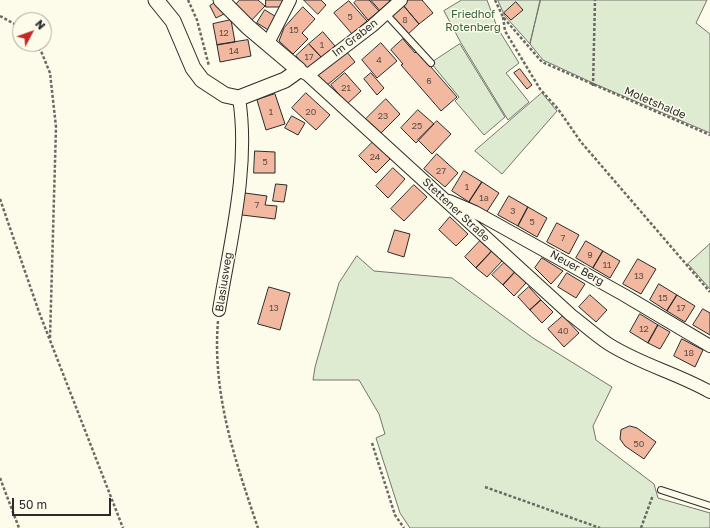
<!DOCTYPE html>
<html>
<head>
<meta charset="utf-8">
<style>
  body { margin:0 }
  #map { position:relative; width:710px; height:528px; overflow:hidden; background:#fdfbea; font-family:"Golos Text",sans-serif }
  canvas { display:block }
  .north { position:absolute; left:12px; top:12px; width:40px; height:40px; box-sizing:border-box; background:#fdfbea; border:1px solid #a9a89e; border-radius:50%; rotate:49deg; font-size:11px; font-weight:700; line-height:16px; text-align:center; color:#2b2b2b }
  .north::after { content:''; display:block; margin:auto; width:14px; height:18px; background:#c62828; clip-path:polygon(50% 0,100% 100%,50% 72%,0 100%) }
  .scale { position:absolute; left:12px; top:498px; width:99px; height:18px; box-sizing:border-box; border:2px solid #2b2b2b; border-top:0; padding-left:5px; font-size:12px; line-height:14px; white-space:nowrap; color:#2b2b2b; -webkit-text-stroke:3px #fdfbea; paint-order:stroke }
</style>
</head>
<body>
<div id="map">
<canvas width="710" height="528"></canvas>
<div class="north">N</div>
<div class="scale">50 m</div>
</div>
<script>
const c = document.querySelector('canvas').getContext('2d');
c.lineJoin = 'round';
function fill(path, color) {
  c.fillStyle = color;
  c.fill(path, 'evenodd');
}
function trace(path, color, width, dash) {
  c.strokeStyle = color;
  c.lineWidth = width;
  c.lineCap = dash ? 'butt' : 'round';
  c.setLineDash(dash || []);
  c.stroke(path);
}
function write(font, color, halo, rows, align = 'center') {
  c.font = font + ' "Golos Text",sans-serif';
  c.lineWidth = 3;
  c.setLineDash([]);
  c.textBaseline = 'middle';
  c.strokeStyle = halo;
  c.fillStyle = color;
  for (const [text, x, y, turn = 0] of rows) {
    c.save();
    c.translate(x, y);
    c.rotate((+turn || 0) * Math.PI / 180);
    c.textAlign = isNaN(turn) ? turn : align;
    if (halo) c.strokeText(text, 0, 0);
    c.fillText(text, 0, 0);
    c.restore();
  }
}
const green = new Path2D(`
  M462,0H487L497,27L519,63L506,73L529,102L508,120L461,43L444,11Z
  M498,0H540L530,44L505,16Z
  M541,0H707L696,23L710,34V133L595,84L543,60L530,44Z
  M460,44L505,117L484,135L455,101L459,97L431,63Z
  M542,93L557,111L502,174L475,151Z
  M710,244V289L688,264Z
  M357,256L374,271L452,278L533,338L612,387L593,426L596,440L654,484L658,498L710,513V528H410L400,513L376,438L385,434L379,414L359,380H313L315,367L339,283Z`);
fill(green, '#deebd1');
trace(green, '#74746e', 1);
const building = new Path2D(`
  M240,0H258L265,6L249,23L233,8Z
  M266,0H284V7H266Z
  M304,0H321L326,5L318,14Z
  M357,0H369L379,11L368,20L354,3Z
  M371,0H389L390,1L380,10Z
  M408,0H422L433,13L419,24L403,5Z
  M349,1L367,21L352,34L334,13Z
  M216,2L226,13L216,18L210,6Z
  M516,2L523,10L511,20L504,13Z
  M403,5L419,24L407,35L391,15Z
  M303,7L315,19L302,33L308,39L293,54L279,41L284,28Z
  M265,10L278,18L270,31L257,23Z
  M231,20L235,42L217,45L213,24Z
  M323,32L335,46L322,58L309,44Z
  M403,39L415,53L417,51L457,97L441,111L401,65L403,64L391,50Z
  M248,40L251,56L220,62L217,45Z
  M381,43L397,61L377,78L362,60Z
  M309,44L322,58L308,70L296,56Z
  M346,51L355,62L326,86L317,75Z
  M520,69L532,85L527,89L514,73Z
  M345,73L361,91L347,104L331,85Z
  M371,73L384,88L377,95L364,79Z
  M306,93L330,115L316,130L292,108Z
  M275,94L285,124L266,130L257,100Z
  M386,99L400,114L381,133L366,119Z
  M418,110L434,124L416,143L401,128Z
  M292,116L305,123L298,135L285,128Z
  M437,121L451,134L432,154L418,140Z
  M373,142L390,159L376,173L359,156Z
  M255,151L275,152V173H254Z
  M437,154L458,173L445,187L424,169Z
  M393,168L405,179L388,198L376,186Z
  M464,171L482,182L469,202L452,191Z
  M482,182L499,193L486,213L469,202Z
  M276,184L287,185L284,202L273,201Z
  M414,185L427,197L404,221L391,209Z
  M245,193L267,196L265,205L277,206L275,219L242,215Z
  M509,196L528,207L518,226L498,215Z
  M528,207L547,218L537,237L518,226Z
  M450,217L468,234L456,246L439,230Z
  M557,223L579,235L569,254L547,242Z
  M395,230L410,234L404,257L388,252Z
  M480,241L492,251L476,268L465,257Z
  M586,241L603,251L593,268L576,258Z
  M492,251L502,261L487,277L476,268Z
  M603,251L620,261L610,278L593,268Z
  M542,258L563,271L551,284L535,268Z
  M638,259L656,269L641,294L623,284Z
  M505,262L515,272L503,285L492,275Z
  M515,272L526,283L514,296L503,285Z
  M567,273L585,284L576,298L558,287Z
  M659,284L677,295L667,311L650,300Z
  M269,287L290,293L280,330L258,324Z
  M529,287L541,300L530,310L518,297Z
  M590,295L607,310L596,322L579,307Z
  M677,295L695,306L685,322L667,311Z
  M541,300L553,312L542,323L530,310Z
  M703,309L710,313V335L693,325Z
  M640,314L658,325L648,343L630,332Z
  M563,316L579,333L564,347L548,329Z
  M658,325L670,332L660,349L648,343Z
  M682,339L703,350L695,367L674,356Z
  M630,426L637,428L656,442L644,459L625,446L620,439L621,430Z`);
fill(building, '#f2b8a0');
trace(building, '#2b2b2b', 1);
const service = new Path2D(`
  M386,14L431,63
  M661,490L710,506`);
const minor = new Path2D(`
  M268,43L290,0
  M299,70L308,75L571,315C583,324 595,335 607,343C639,364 677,373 710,392
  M308,75L372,26L401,0
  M449,201L475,212L624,295L710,346
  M219,310C230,242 250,167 239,98`);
const tertiary = new Path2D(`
  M156,0L173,21L193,68L202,80L225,95L239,98L285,80L299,70L248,27L221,0`);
trace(service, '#2b2b2b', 8);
trace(minor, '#2b2b2b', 14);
trace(tertiary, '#2b2b2b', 17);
trace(new Path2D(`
  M188,0L197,20L209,66
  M495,0L503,17L542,62L710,135
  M0,16L20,27
  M503,17L505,31L540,89L558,109L581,142L710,292
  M35,44L41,51L50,73L56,127L50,338
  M593,86L595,0
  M0,199L39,312L123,528
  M218,321C212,394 235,460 258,528
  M372,443L395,515L404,528
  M0,478L19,528
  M485,487L600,528
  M641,528L653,495`), '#6a6964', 2.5, [3, 2]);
trace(service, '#fdfbea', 6);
trace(minor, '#fdfbea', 12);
trace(tertiary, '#fdfbea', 15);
write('9px', '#5d4e48', null, [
  ["5",350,17],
  ["8",405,20],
  ["15",294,30],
  ["12",224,33],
  ["1",322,45],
  ["14",234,51],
  ["17",309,57],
  ["4",379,60],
  ["6",429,81],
  ["21",346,88],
  ["1",271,112],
  ["20",311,112],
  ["23",383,116],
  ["25",417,126],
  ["24",375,157],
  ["5",265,162],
  ["27",441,171],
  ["1",467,187],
  ["1a",484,198],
  ["7",257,205],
  ["3",513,211],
  ["5",532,222],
  ["7",563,238],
  ["9",590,255],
  ["11",607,265],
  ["13",639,276],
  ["15",663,298],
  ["13",274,308],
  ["17",681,308],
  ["12",644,329],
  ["40",563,331],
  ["18",689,353],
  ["50",639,444]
]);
write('11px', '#34623c', '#fdfbea', [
  ["Friedhof",473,15],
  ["Rotenberg",473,28]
]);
write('11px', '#2b2b2b', '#fdfbea', [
  ["Im Graben",355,38,-38],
  ["Moletshalde",655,103,23],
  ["Stettener Straße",456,210,43],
  ["Neuer Berg",577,268,29],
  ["Blasiusweg",224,282,-81]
]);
</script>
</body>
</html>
